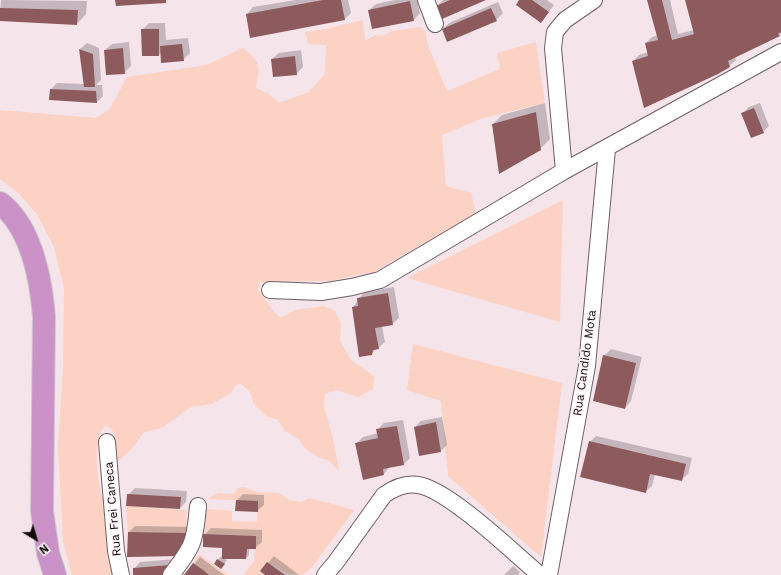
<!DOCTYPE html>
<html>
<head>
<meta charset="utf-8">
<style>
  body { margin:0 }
  #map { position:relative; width:781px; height:575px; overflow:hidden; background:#f6e4eb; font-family:"Work Sans",sans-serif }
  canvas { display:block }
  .north { position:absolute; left:16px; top:519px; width:40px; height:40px; -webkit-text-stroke:3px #fff4f8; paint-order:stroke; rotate:142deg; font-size:11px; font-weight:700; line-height:16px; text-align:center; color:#110b0e }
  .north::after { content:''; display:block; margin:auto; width:14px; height:18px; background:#110b0e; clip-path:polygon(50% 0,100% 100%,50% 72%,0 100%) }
</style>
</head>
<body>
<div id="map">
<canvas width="781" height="575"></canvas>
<div class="north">N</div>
</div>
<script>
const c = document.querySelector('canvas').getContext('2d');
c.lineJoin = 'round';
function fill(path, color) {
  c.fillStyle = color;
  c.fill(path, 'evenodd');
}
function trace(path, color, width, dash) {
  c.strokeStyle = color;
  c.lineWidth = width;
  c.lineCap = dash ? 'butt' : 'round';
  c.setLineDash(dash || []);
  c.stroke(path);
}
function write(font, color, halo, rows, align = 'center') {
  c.font = font + ' "Work Sans",sans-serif';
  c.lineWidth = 3.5;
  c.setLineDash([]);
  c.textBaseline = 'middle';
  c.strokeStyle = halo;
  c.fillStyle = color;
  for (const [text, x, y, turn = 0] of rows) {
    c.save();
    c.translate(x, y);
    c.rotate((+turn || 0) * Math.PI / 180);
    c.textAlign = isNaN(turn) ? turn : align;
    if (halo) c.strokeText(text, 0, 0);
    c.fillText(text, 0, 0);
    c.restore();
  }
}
fill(new Path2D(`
  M363,20L365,41L375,35L383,36L392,31L421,27L425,31L429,48L447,91L500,69L497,53L536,42L545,103L483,118L442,135L446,186L471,193L476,213L374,272L329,281L260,282L258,290C267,300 270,310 281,318L295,310L324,306L335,311L341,324L340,341L351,360L374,376L373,389L358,397L336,390L325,394L324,407L334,442L339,471L329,461L318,457L306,449L298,439L285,431L278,420L266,416L253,403C253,393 247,389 240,383L235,386L231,393L211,404L191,407L163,427L143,433L130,451L115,464L114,434L111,428L105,426C92,438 97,484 103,499L108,559L114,575H72L63,541L58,449L63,365L64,288L54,247L37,214L19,194L0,179V110L96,118L110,109L127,77L206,65L243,48C261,62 260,66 256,88L269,94L279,103L309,92L325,74L326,45L308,44L305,32L326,29Z
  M563,200L560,322L407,278Z
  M413,344L562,383L541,557L448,476L441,401L407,390Z
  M244,487L256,492L279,493L289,500L301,502L310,498L354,510L312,567L303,575L289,574L267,562L260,571L265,575H244L254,561L256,536L203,534L205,509L232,511V521L257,522L258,501L207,499L218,493L234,494L238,488Z
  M126,506L186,510L187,533L128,532Z
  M199,554L228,575H209L193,563Z`), '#fbd2c4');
fill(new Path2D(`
  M1,0L87,1L86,14L77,24L0,20Z
  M296,0H348L351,13L345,19L247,14L253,7Z
  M395,0H417L420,13L414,20L373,28L369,10L376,4Z
  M443,0H484L437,6Z
  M521,0H547L554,5L541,22Z
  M648,0H670L678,34L694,30L686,0H781V34L735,57L736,60L729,66L633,61L639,55L648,52L646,43L652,37L658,35Z
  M498,2L503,13L496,20L448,41L443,29L449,23Z
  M149,23H165L166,40L188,38L190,53L183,60L161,52L159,55L142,30Z
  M129,42L131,66L124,73L105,50L112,44Z
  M87,43L99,48L101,80L96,85H102L103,96L97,102L51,89L57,83L84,84L80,49Z
  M301,50L303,67L296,74L272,59L279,53Z
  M545,103L550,139L540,149L493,124L502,115Z
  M760,103L769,126L763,132L742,114L749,107Z
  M394,287L399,318L392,324L382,326L385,342L371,354L353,307L364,292Z
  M611,349L642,357L631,401L625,408L604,356Z
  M442,417L447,445L441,451L420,455L415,427L421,421Z
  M403,420L410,458L404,464L390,466L384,474L357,443L363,437L378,433L377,430L384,423Z
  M596,436L692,458L688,474L681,480L655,474L652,486L645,492L590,442Z
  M135,488L187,491L186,502L180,508L128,495Z
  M243,494L264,495V505L257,511L237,500Z
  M135,526L193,527L180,555L129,532Z
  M211,528L262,530V542L255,548H249V555L246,558H223L225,547L204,535Z
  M221,556L227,560L224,565L215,563Z
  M274,556L299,575H266L261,571Z
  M200,557L224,575H185Z
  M175,559L163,575H135L134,569L140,562Z
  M513,566L520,572L518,575H504Z`), '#0003');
fill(new Path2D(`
  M115,0H166V3L116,6Z
  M323,0H341L345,20L250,38L246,14Z
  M450,0H486L442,19L436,6Z
  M519,0H532L549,12L541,23L516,5Z
  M647,0H662L672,40L694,34L685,0H781V32L778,34L780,36L728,61L730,67L718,74L644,108L632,61L648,56L645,43L658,40Z
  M410,1L414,21L372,29L368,10Z
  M0,8L78,10L77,25L0,21Z
  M491,8L497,21L447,42L442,29Z
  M141,29H159V56H142Z
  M182,44L184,61L161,63L160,46Z
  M123,48L125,74L106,75L104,50Z
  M79,49L93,54L95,87H84Z
  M295,56L297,75L273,77L271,59Z
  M50,89L96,91L97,103L49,100Z
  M754,108L764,133L751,138L741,113Z
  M536,112L541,150L499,174L492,124Z
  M388,293L393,325L375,328L379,349L373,350L372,355L359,357L352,307L358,306L357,298Z
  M603,355L636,363L625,409L593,401Z
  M436,422L441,452L419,456L414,427Z
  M397,426L404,465L383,469L384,475L363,480L355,443L378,438L376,429Z
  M589,441L686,464L682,481L650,474L646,493L580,477Z
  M127,494L181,497L180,509L126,506Z
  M236,500L258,501V512L235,511Z
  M128,532L187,533L180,556L127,557Z
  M203,534L256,536V549H247L246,559H222V548L203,547Z
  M217,559L225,564L221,569L214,564Z
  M267,562L285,575H265L260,571Z
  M193,563L203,570L209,575H184Z
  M170,565L162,575H133V568Z`), '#8d5a5d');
const street = new Path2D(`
  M426,0L435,24
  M564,171L553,48L555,32L565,20L594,0
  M270,290L321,292L352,287L380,280L564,171L781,52
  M107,442L116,551L121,575
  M171,575C193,547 195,542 198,506
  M325,575L336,562L384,495C394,488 406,483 418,485C448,489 515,554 540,575
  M549,575L587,366L607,149`);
const highway = new Path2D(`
  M0,203C32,228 41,280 44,317L42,511L48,553L55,575`);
trace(street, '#6e5f65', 18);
trace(highway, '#cbc9ca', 24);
trace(street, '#fff', 16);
trace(highway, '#ca92c7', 22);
write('12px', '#110b0e', '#fff4f8', [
  ["Rua Candido Mota",585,363,-82],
  ["Rua Frei Caneca",113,509,-95]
]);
</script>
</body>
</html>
